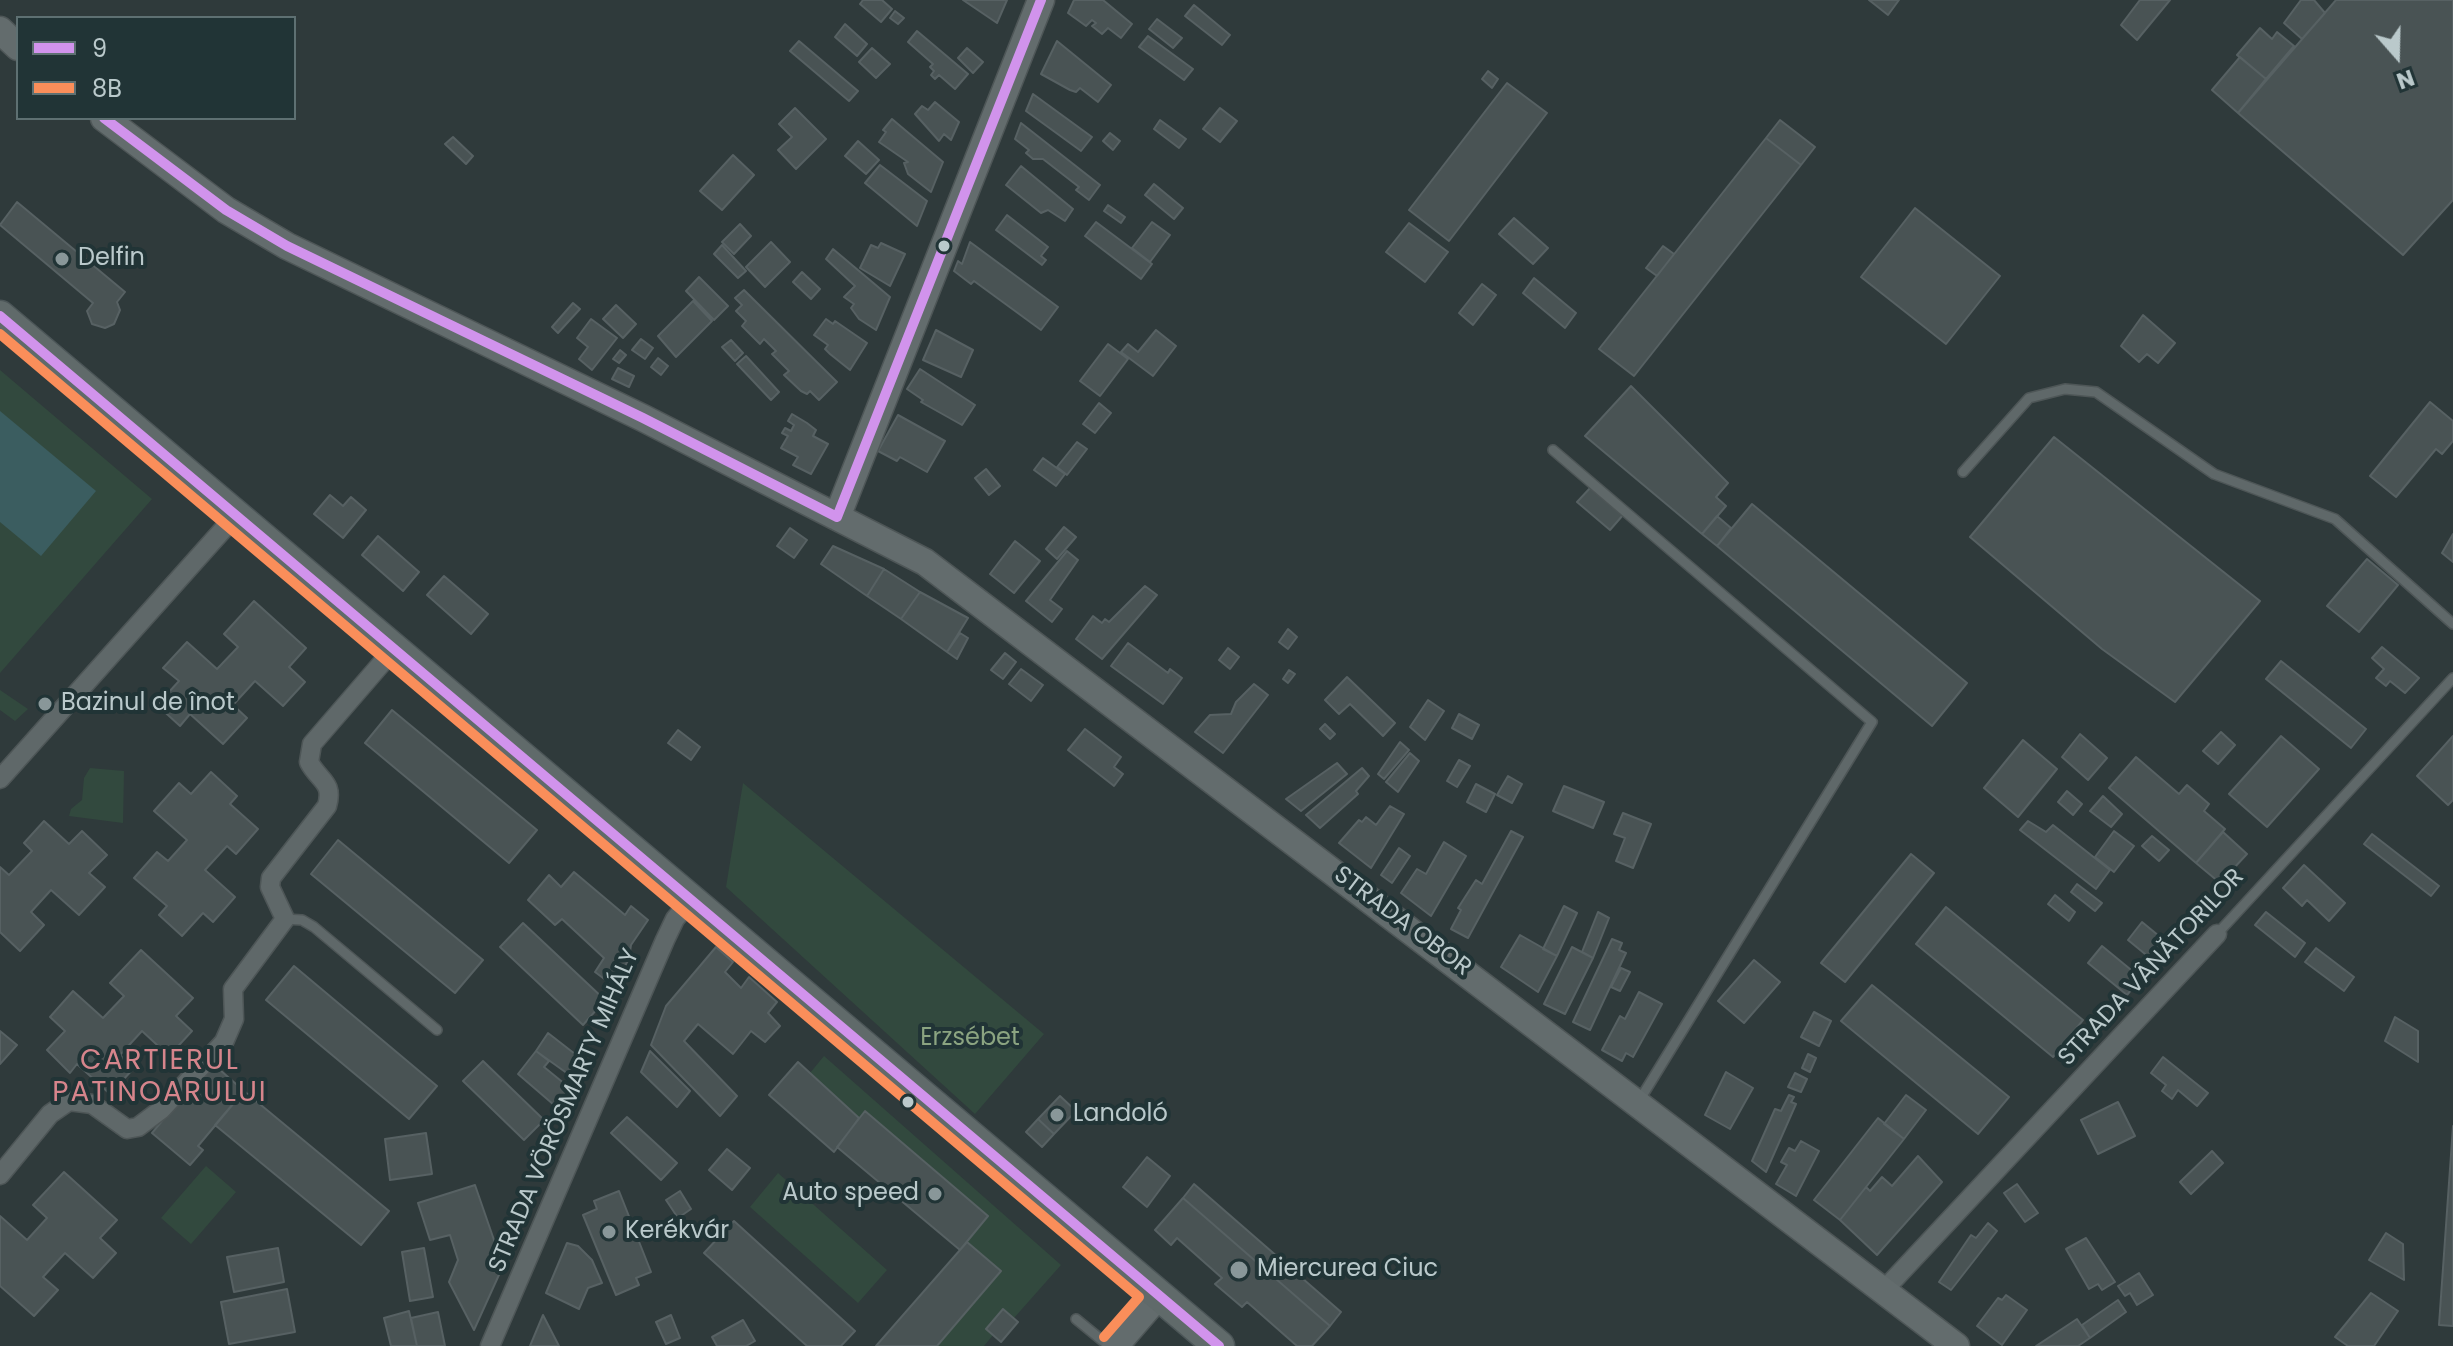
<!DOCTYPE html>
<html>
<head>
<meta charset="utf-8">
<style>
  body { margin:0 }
  #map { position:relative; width:2453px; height:1346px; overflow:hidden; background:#2f3a3b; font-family:Poppins,sans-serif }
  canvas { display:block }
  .legend { position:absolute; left:16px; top:16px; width:280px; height:104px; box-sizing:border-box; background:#213436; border:2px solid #5e7072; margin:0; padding:10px 14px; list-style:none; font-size:24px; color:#bac9cb }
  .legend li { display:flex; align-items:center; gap:16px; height:40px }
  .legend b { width:40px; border:2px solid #5e7072 }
  .north { position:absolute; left:2357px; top:16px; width:80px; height:80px; -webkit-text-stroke:6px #213436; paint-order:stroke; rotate:160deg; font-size:22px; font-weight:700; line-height:32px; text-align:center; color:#bac9cb }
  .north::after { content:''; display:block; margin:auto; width:28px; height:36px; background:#bac9cb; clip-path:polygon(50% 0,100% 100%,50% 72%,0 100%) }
</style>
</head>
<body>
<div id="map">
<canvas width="2453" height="1346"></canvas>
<ul class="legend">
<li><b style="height:10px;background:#d193ec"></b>9</li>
<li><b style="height:10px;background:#fa8e5a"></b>8B</li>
</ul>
<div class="north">N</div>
</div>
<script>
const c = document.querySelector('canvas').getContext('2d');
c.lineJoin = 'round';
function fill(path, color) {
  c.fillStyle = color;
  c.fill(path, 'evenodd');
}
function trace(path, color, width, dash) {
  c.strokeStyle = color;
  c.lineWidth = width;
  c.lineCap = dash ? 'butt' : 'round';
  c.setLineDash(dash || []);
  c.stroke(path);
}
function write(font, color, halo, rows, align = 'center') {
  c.font = font + ' Poppins,sans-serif';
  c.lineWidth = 8;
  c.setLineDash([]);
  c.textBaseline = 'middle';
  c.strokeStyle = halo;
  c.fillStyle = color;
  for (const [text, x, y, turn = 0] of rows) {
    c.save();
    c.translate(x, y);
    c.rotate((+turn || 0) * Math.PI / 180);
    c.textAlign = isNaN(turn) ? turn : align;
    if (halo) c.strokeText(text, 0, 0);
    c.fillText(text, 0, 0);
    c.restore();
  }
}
fill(new Path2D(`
  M0,370L152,499L0,673Z
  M0,690L28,709L15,721L0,710Z
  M90,768L124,771L123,823L69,816L71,809L82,800L84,778Z
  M743,783L1044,1034L975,1114L726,887Z
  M824,1056L1061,1265L1014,1318L1002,1309L986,1329L993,1335L984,1346H937L1001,1271L967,1242L988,1216L865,1111L859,1118L810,1073Z
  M206,1166L236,1192L191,1244L161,1218Z
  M778,1173L887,1270L858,1303L750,1207Z`), '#32493e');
fill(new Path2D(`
  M0,411L96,491L41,556L0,522Z`), '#3b5d60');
const building = new Path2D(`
  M863,0H882L892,9L881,22L860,4Z
  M963,0H1007L997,23Z
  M1074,0H1103L1132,24L1121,38L1108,28L1102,34L1092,26L1096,23L1092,20L1086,26L1068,13Z
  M1869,0H1899L1888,15Z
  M2140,0H2170L2137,40L2121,25Z
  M2301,0H2314L2325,13L2302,39L2284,23Z
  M2336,0H2453V200L2403,255L2238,113Z
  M1194,5L1230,35L1222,45L1185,16Z
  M895,11L904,18L898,24L890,18Z
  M1157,19L1182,38L1173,48L1149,29Z
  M845,24L867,44L857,56L835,37Z
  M2260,28L2272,39L2277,32L2294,46L2266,79L2237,55Z
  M917,31L968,74L955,89L939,75L935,79L931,75L934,71L930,67L933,64L908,42Z
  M1148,36L1193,69L1184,80L1139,47Z
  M799,41L858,91L849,101L790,51Z
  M1057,41L1111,85L1098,102L1080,88L1076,92L1070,90L1041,74Z
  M872,48L890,64L876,78L859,62Z
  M967,48L983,62L973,73L958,58Z
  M2240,57L2266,79L2238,113L2212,90Z
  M1488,71L1498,79L1492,88L1482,79Z
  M1507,83L1547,113L1449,241L1409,210Z
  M1033,94L1092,137L1081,151L1026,111Z
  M935,102L959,122L951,140L944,134L939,141L915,114L922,106L928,110Z
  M795,108L826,139L796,169L778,150L792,137L779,124Z
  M1220,108L1237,121L1220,142L1203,129Z
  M892,119L943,162L931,192L908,174L904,163L908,162L879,142L886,132L883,130Z
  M1160,120L1186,139L1179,148L1154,129Z
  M1780,120L1815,147L1801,165L1766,138Z
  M1021,123L1100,185L1089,200L1076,190L1079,187L1043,159H1033L1026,153L1029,150L1015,139Z
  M1110,133L1120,141L1113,150L1103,141Z
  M453,137L473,156L466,164L445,144Z
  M1766,138L1801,165L1634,376L1599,349Z
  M858,141L879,160L866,174L845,156Z
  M733,155L754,175L722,210L700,191Z
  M880,165L927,201L917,226L865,183Z
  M1021,166L1073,209L1065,221L1048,210L1041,213L1006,185Z
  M1154,184L1183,208L1174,219L1145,195Z
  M17,202L125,292L117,302L120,310L114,324L105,328L92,324L87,311L93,303L0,225Z
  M1108,205L1125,217L1121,223L1104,211Z
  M1915,208L2000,276L1946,344L1861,277Z
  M1007,215L1048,247L1041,256L1046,260L1042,265L996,230Z
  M1514,218L1548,248L1533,264L1499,234Z
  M1096,222L1152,264L1141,279L1085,236Z
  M1152,222L1170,235L1150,262L1132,248Z
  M1409,223L1448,252L1425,282L1386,252Z
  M740,224L751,236L734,254L722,242Z
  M771,242L790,262L765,287L746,267Z
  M970,242L1058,307L1041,330L974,281L971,284L954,271L958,261L962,264Z
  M881,243L905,254L890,286L860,268L871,245L878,248Z
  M722,245L746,271L738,278L714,254Z
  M1663,246L1674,254L1657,276L1646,268Z
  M833,249L890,297L876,330L859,319L851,308L854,304L844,297L855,286L826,259Z
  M802,272L820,289L811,299L793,282Z
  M699,277L728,306L714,320L686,291Z
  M1534,278L1576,313L1565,328L1523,293Z
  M1482,284L1496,295L1473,325L1459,313Z
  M744,290L837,382L819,400L810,391L807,394L801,391L784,375L789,371L772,354L776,351L764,339L760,344L742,326L746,321L736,311L742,305L735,298Z
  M693,301L712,321L676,357L658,336Z
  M573,303L580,309L558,333L552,327Z
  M616,305L636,324L623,338L603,319Z
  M2143,315L2175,343L2158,363L2147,354L2139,362L2121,346Z
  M591,319L617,338L592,370L579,359L588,347L577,338Z
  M826,319L833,324L835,321L867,343L850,370L830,354L825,349L828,345L814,335Z
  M936,330L973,350L961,377L923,360Z
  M1156,330L1176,346L1153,376L1121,352L1128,344L1138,352Z
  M641,339L653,348L645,359L632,350Z
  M731,340L743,353L735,361L722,347Z
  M1108,344L1128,359L1100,396L1080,381Z
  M620,350L626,355L619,363L613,359Z
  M746,356L779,392L771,400L737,364Z
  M658,358L668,366L661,375L651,367Z
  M618,368L634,376L629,387L612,379Z
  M920,369L975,405L962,425L921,402L923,400L907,389Z
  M1631,386L1728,483L1716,497L1726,506L1702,534L1585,436Z
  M2430,402L2453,421V441L2442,454L2436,449L2396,497L2370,476Z
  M1099,403L1111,413L1095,433L1083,424Z
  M792,414L807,423L816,430L813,436L828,444L811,474L793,465L798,457L781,448L788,436L782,433L785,428L791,431L794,425L788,421Z
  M898,415L945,441L927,472L900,457L897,461L878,451Z
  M2054,437L2260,601L2175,702L2102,649L1970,537Z
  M1077,442L1087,449L1067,475L1057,467Z
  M1043,458L1065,474L1056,486L1034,470Z
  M986,469L1000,486L989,495L975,478Z
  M1591,487L1623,515L1610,530L1577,502Z
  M330,495L343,506L351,497L366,510L343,538L314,514Z
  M1752,504L1967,683L1932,726L1717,546Z
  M1717,516L1731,528L1717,546L1702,534Z
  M1064,527L1076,537L1057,559L1046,549Z
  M790,528L807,540L794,558L777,546Z
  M2453,534V562L2442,553Z
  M378,536L419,572L403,591L362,555Z
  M1015,541L1040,561L1014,593L990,574Z
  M833,546L884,569L867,596L821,564Z
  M1067,551L1078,560L1050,600L1062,609L1052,622L1026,601Z
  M2367,559L2398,585L2359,632L2327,606Z
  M884,569L920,592L901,619L867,596Z
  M444,576L488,614L471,634L427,595Z
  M1145,586L1157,595L1102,659L1076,639L1093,616L1102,623L1105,619L1109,622Z
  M920,592L968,618L947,652L901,619Z
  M254,601L306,648L289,667L305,682L283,706L255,681L233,705L247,718L223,744L190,714L180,726L157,705L179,681L163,668L187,642L217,669L238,647L224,634Z
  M1288,629L1297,637L1288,649L1279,642Z
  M960,633L968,638L957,659L947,652Z
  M1128,643L1168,673L1170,669L1182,678L1163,704L1111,666Z
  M2382,647L2419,678L2405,693L2390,681L2386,686L2376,678L2384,669L2372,658Z
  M1228,648L1239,657L1230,669L1219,660Z
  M1005,653L1016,662L1003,679L991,670Z
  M2281,661L2366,729L2351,748L2266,679Z
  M1021,669L1043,685L1031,701L1009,684Z
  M1289,670L1295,674L1288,683L1283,679Z
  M1347,677L1395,723L1383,736L1350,704L1339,714L1325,700Z
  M1254,684L1268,695L1223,753L1195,732L1210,715L1231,714L1236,702Z
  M1428,700L1444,711L1425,740L1410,727Z
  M392,710L537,830L509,863L365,743Z
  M1459,714L1479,725L1472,739L1452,728Z
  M1325,724L1335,734L1330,739L1320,729Z
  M1085,729L1121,757L1114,767L1123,774L1114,786L1068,750Z
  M678,730L700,747L691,760L668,743Z
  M2221,732L2235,745L2218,764L2203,751Z
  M2080,734L2107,758L2088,780L2062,757Z
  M2281,736L2319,769L2267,827L2229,794Z
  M2453,736V800L2448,805L2417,776Z
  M2023,740L2057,769L2018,817L1984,788Z
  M1400,742L1409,750L1384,779L1378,774Z
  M1410,753L1419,761L1398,792L1386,782Z
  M2136,757L2179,794L2187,785L2209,804L2204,811L2225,829L2196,863L2109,788Z
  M1459,760L1470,766L1457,787L1447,781Z
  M1337,763L1347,774L1301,811L1286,799Z
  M1362,768L1369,776L1356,791L1358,794L1320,828L1306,815Z
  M211,772L237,796L230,804L258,829L236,854L227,846L205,870L235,897L213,922L203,913L182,936L159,915L167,906L134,878L157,852L168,861L187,840L154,811L179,783L191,794Z
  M1508,776L1522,784L1512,803L1497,795Z
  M1476,784L1495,794L1486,812L1467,802Z
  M1564,786L1604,802L1593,828L1553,811Z
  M2067,791L2082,804L2073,815L2058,802Z
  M2103,796L2122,814L2111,827L2090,811Z
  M1390,806L1404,814L1371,868L1339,843L1359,820L1362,822L1366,817L1376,825Z
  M1623,813L1651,824L1633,868L1616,861L1625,838L1614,834Z
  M44,821L69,844L82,831L107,855L89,873L105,887L79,915L51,890L31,912L44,925L20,951L0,932V867L9,875L32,851L24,843Z
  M2028,821L2046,832L2053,825L2110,870L2096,889L2020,830Z
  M1511,831L1523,837L1468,938L1451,929L1461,910L1458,908L1476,880L1482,884Z
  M2114,831L2134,846L2114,872L2095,857Z
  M2223,832L2247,854L2220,883L2196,863Z
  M2372,834L2439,886L2431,896L2364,844Z
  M2152,836L2169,850L2159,861L2142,846Z
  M338,840L483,960L455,993L311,874Z
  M1444,842L1466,856L1431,916L1401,893L1417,869L1426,874Z
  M1399,848L1410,856L1392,883L1381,875Z
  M1911,854L1934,873L1845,982L1821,963Z
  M2304,865L2345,903L2329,921L2307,900L2302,906L2283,888Z
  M574,872L625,915L631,906L648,920L631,945L629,958L615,987L595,972L604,958L562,919L555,925L528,900L549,875L561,887Z
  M2077,884L2102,903L2095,911L2071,892Z
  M2055,895L2075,912L2069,921L2048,904Z
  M1564,906L1577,913L1557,956L1543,949Z
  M1946,907L2083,1020L2053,1057L1916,944Z
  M1598,912L1609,918L1593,958L1582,952Z
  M2266,912L2305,943L2295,957L2255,925Z
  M2142,922L2170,945L2156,963L2128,940Z
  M523,923L605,1000L583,1025L500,947Z
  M1520,935L1557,956L1538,992L1501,967Z
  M1612,939L1622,943L1619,950L1626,953L1590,1030L1573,1022Z
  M2102,946L2141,978L2127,995L2088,963Z
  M716,947L733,962L725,972L741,988L749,977L777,1002L768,1013L780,1026L765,1042L751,1031L733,1054L698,1024L684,1041L737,1096L720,1116L651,1045L666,1006Z
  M1572,947L1593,958L1565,1014L1544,1004Z
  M2316,948L2354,977L2344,991L2305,962Z
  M141,950L193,998L176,1016L192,1031L169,1056L142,1031L120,1055L134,1068L110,1094L77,1064L70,1073L47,1050L65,1031L50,1017L73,991L103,1018L124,996L110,983Z
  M1754,960L1780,982L1744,1023L1718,1001Z
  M294,966L437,1086L409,1119L266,1000Z
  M1621,968L1630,972L1620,991L1611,987Z
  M1872,985L2009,1097L1978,1134L1841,1021Z
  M1639,992L1662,1004L1633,1057L1626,1053L1622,1061L1602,1050L1620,1016L1625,1019Z
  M1814,1012L1831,1021L1819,1046L1801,1037Z
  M2395,1017L2418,1031V1062L2385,1041Z
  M0,1031L17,1045L0,1064Z
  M548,1033L584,1061L575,1079L536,1051Z
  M536,1051L549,1061L544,1067L571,1089L561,1111L518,1074Z
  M650,1051L690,1091L677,1107L641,1072Z
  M1808,1054L1816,1058L1810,1072L1802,1068Z
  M2163,1057L2208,1093L2197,1106L2178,1090L2172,1099L2162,1091L2166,1085L2151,1073Z
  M483,1061L544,1120L524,1140L463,1081Z
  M211,1062L244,1091L198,1146L203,1150L190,1165L152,1133Z
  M798,1062L859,1118L834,1152L769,1095Z
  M1726,1072L1753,1088L1730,1129L1705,1115Z
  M1795,1073L1807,1079L1801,1092L1788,1087Z
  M244,1091L389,1211L361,1245L215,1125Z
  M1789,1095L1794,1097L1791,1102L1796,1104L1766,1172L1752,1161L1775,1109L1781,1111Z
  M1906,1095L1926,1110L1904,1139L1884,1124Z
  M1060,1096L1076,1111L1054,1134L1038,1119Z
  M2118,1102L2135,1136L2098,1154L2081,1120Z
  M865,1111L988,1216L960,1250L837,1147Z
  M627,1117L677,1163L661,1180L611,1133Z
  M1878,1118L1904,1139L1840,1220L1814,1200Z
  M1038,1119L1054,1134L1042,1147L1026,1132Z
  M2453,1126V1326L2439,1325Z
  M426,1133L432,1174L390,1180L385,1139Z
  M1801,1141L1819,1151L1796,1196L1776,1184L1787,1165L1781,1162L1789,1148L1795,1151Z
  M727,1149L750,1168L732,1190L709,1170Z
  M2212,1151L2223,1163L2191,1194L2180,1182Z
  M1918,1156L1942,1182L1877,1255L1840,1220L1866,1187L1870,1191L1882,1177L1892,1186Z
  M1147,1157L1170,1176L1147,1207L1123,1187Z
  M64,1172L117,1220L100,1238L116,1253L93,1278L65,1253L43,1277L58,1290L34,1316L0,1286V1216L27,1240L47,1218L33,1205Z
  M1194,1184L1341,1312L1330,1326L1183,1198Z
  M2017,1184L2038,1213L2025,1222L2004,1193Z
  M475,1185L503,1266L474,1330L449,1282L458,1260L450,1235L430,1240L418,1203Z
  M619,1191L651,1272L636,1278L639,1285L616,1295L583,1215L597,1209L594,1201Z
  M680,1191L691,1209L678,1218L666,1200Z
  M1183,1198L1330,1326L1312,1346H1297L1247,1302L1242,1307L1215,1284L1222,1278L1177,1238L1171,1245L1155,1230Z
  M734,1221L855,1331L841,1346H807L704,1253Z
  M1988,1223L1997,1231L1951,1290L1939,1282L1971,1235L1976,1238Z
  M2386,1233L2403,1244L2404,1280L2369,1260Z
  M2086,1238L2115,1282L2102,1290L2098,1284L2089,1289L2066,1249Z
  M967,1242L1001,1271L937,1346H876Z
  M567,1243L578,1246L592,1260L602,1283L588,1288L579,1309L546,1293Z
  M278,1248L284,1282L234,1292L227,1257Z
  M424,1248L433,1297L410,1301L402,1252Z
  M2139,1273L2153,1295L2137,1305L2130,1293L2125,1296L2118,1286Z
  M287,1289L295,1332L229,1344L221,1302Z
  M2371,1293L2398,1311L2374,1346H2348L2335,1337Z
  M2006,1295L2027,1310L2002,1345L1977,1326L1998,1298L2002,1300Z
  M2118,1300L2126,1312L2090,1338L2082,1325Z
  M1003,1309L1018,1322L1001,1342L986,1329Z
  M409,1311L417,1346H391L384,1318Z
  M438,1312L445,1346H417L411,1318Z
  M543,1315L559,1346H530Z
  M671,1315L680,1338L666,1344L656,1322Z
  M2077,1319L2090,1338L2078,1346H2036Z
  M743,1320L755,1341L746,1346H717L712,1337Z`);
fill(building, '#495354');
trace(building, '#576163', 2);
const lane = new Path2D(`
  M1553,450L1872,722L1639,1101
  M1963,472L2029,398L2065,389L2096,392L2214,474L2335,519L2453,624
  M285,919L302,920L314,927L437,1030
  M2217,934L2453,678
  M1076,1319L1109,1346`);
const street = new Path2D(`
  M0,779L237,514
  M0,1175L50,1114L69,1101L92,1104L127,1129L138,1127L162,1109L224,1042L234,1019L233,989L285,919L270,887L271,878L327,806C334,782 319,781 309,762L312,744L394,649
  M1884,1290L2217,934
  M490,1346L665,940L675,919L691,900`);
const secondary = new Path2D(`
  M0,30L18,47
  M104,118L226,210L287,246L643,418L925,562L1956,1346
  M837,517L1041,0
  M1115,1346L1159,1295`);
const primary = new Path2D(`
  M0,316L1219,1346`);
trace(lane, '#4e5657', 12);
trace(street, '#4e5657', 21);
trace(secondary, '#4e5657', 29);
trace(primary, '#4c5658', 33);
trace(lane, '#5f6869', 9);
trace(street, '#5f6869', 18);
trace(secondary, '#636c6d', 26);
trace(primary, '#606a6a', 30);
trace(new Path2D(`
  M104,118L226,210L287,246L643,418L837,517
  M0,316L1219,1346
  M837,517L1041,0`), '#d193ec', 10);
trace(new Path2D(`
  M0,334L1139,1297L1104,1337`), '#fa8e5a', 10);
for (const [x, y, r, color] of [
  [944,246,7,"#bac9cb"],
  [62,259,8,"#899799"],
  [45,704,8,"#899799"],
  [908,1102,7,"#bac9cb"],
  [1057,1115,8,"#899799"],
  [935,1194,8,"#899799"],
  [609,1232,8,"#899799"],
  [1239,1270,10,"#899799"]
]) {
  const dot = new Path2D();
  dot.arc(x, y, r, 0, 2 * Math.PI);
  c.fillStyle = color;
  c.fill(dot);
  trace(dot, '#213436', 3);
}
write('24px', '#bac9cb', '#213436', [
  ["Delfin",78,259],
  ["Bazinul de înot",61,704],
  ["Landoló",1073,1115],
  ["Auto speed",919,1194,"right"],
  ["Kerékvár",625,1232],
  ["Miercurea Ciuc",1257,1270]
], 'left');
write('24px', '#bac9cb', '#213436', [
  ["STRADA OBOR",1402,922,37],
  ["STRADA VÂNĂTORILOR",2152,968,-47],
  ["STRADA VÖRÖSMARTY MIHÁLY",565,1111,-67]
]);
write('24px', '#8ba481', '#213436', [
  ["Erzsébet",970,1039]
]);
c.letterSpacing = '2px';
write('28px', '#d6858c', '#213436', [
  ["CARTIERUL",160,1062],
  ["PATINOARULUI",160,1094]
]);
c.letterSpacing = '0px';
</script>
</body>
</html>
